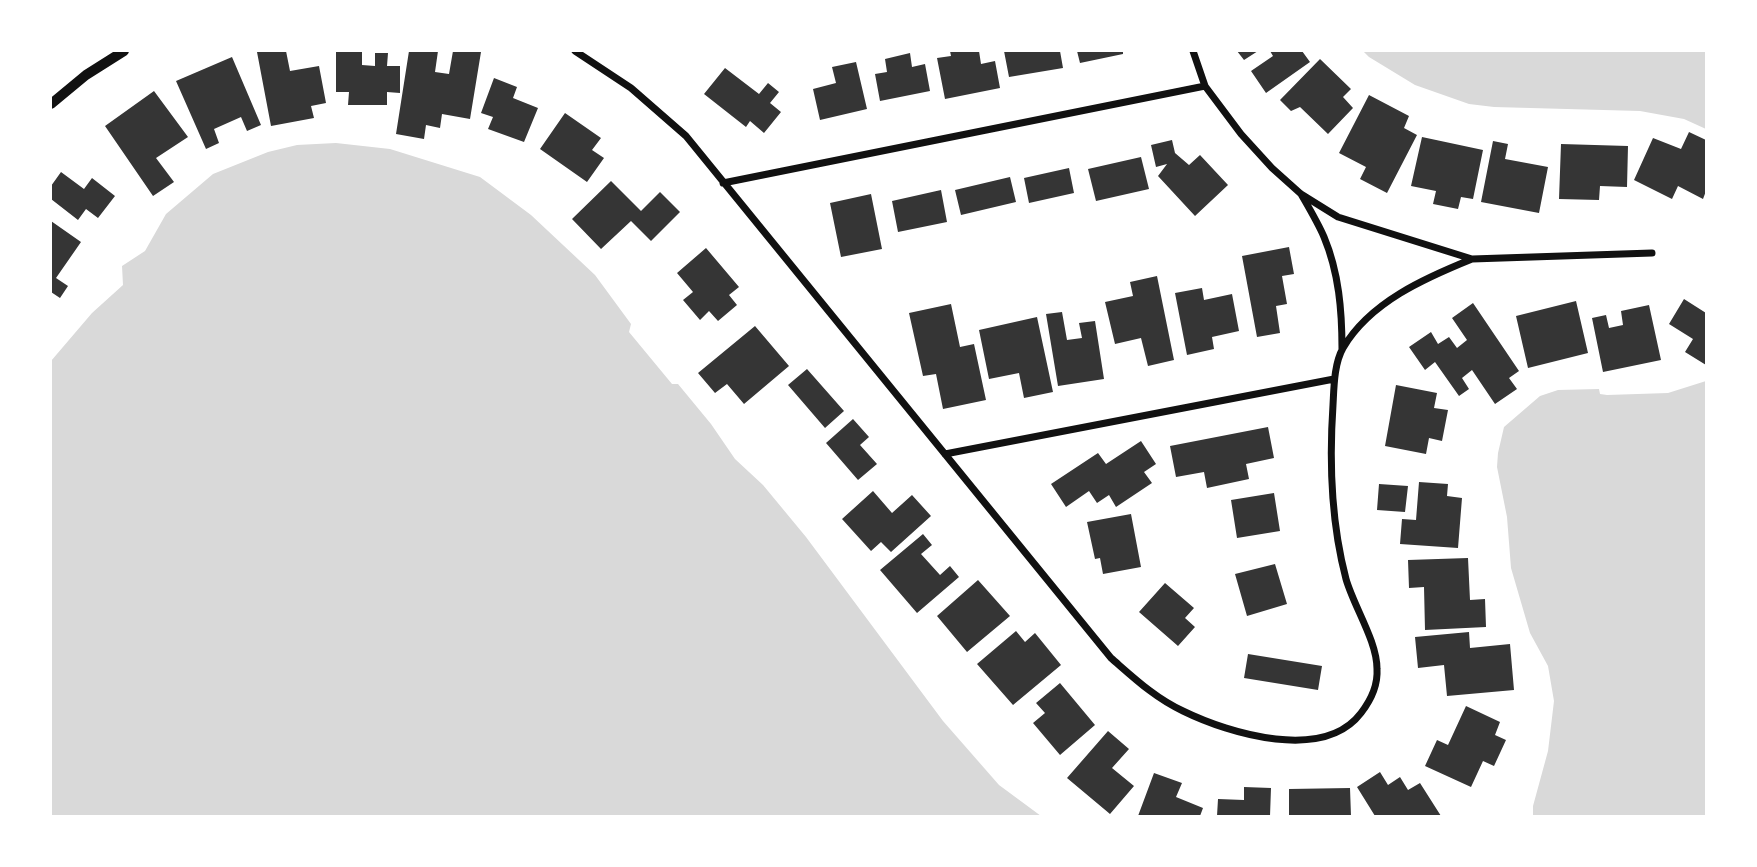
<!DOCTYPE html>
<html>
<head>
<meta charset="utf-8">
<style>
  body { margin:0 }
  #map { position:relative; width:1757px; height:867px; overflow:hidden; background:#fff; font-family:"Nunito Sans",sans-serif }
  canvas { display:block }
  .frame { position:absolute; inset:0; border:52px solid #fff; pointer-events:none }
</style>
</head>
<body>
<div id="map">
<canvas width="1757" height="867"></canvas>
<div class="frame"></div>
</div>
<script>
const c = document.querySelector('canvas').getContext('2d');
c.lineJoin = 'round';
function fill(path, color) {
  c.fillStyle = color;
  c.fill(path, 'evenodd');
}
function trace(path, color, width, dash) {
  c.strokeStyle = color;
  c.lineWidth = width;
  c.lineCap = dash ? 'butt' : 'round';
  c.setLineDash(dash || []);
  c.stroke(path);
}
fill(new Path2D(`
  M1363,51H1706V129L1684,119L1640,111L1494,107L1469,104L1415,85L1369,57Z
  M336,143L390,149L480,177L531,215L595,275L631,324L629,332L672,384H678L711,424L735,459L763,485L806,537L943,721L999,785L1041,816H51V361L92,313L123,285L122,266L145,251L166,214L213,174L268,152L297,145Z
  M1706,381V816H1533V806L1548,751L1554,701L1548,666L1530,633L1511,568L1507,517L1497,467L1498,453L1504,427L1540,396L1558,390L1599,389L1600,394L1607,395L1668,393Z`), '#d9d9d9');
fill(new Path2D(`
  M263,51H286L290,71L319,66L326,103L311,106L314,118L271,126L257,52Z
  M336,51H362V65L375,66V53H388L387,66H400V93L387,92V105H348L349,92H336Z
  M409,51H438L435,72L449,74L453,51L481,52L470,119L442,114L440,128L426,125L424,139L396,134Z
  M950,51H979L981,64L995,61L1000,88L945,99L937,58L951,56Z
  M1004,51H1060L1063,68L1009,77Z
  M1077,51H1123V54L1080,63Z
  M1237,51H1258L1244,60Z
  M1270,51H1302L1310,62L1266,93L1251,71L1273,56Z
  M910,53L912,67L925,64L930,91L880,101L875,74L887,72L885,59Z
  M232,57L261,125L247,131L241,117L214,129L219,143L206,149L176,81Z
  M1320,59L1351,89L1343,97L1353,108L1328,134L1300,107L1291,111L1280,100Z
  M856,62L867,109L820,120L813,89L836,83L832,67Z
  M725,68L759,94L768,83L779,92L770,103L781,112L764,133L750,121L746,127L704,94Z
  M494,78L517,87L513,98L538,108L524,142L488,129L493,117L481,113Z
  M154,91L188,137L156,158L174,182L153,196L105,126Z
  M1369,95L1409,116L1404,128L1417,135L1387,193L1360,179L1366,167L1339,153Z
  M565,113L601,138L592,150L604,158L587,182L540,149Z
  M1689,132L1706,140V191L1703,199L1678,186L1672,199L1634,180L1653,138L1681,149Z
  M1422,137L1483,150L1473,199L1461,197L1458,209L1433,204L1436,191L1411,186Z
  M1172,140L1175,153L1189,165L1200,155L1228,185L1195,216L1158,176L1167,164L1156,167L1151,145Z
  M1493,141L1508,144L1505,159L1548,167L1539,213L1481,202Z
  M1561,144L1628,146L1627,187L1600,186L1599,200L1559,199Z
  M1141,157L1149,189L1096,201L1088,169Z
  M1069,168L1074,193L1029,203L1024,178Z
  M61,172L84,189L92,178L115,196L98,218L86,209L78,220L51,199V186Z
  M1010,177L1016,202L961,215L955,190Z
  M611,181L641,211L660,192L680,212L651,241L631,221L601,249L572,219Z
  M941,190L947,222L898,232L892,201Z
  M871,194L882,249L841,257L830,203Z
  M51,221L81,242L56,278L68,286L60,298L51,292Z
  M1289,247L1294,274L1282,276L1287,304L1276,306L1280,333L1257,337L1242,256Z
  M706,248L739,287L729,295L737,305L718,321L709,311L700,320L683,300L693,292L677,273Z
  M1157,276L1174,360L1148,366L1141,338L1115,344L1105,302L1133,296L1130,282Z
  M1202,288L1204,300L1232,294L1239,331L1212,337L1214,349L1187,355L1175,293Z
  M1684,299L1706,313V365L1685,352L1693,339L1669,324Z
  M1576,301L1588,353L1528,368L1516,316Z
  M1473,303L1519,371L1509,378L1517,389L1495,404L1472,370L1462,378L1469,389L1459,396L1435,362L1425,370L1409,347L1431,332L1438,344L1449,337L1457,348L1467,340L1452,318Z
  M951,304L960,347L974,344L986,400L943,409L936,374L923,376L909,313Z
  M1649,305L1661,360L1603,372L1592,318L1606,315L1609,328L1623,325L1621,311Z
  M1062,312L1067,340L1082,338L1079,323L1095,321L1104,379L1058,386L1046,314Z
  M1037,317L1053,392L1024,398L1019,373L989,379L979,330Z
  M755,326L789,366L744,404L727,384L715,393L698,373Z
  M807,369L844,411L825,428L788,385Z
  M1396,385L1437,393L1434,408L1448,410L1442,441L1429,438L1426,454L1385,446Z
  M853,419L869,437L860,445L877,464L858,480L826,443Z
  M1268,427L1274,458L1246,464L1249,479L1207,488L1204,472L1176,477L1170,446Z
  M1141,441L1156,464L1144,472L1152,483L1116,507L1109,495L1097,503L1089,491L1066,507L1051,484L1098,453L1106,464Z
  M1419,482L1448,484L1447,496L1462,498L1458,548L1400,544L1402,519L1416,520Z
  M1379,484L1408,486L1405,512L1377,510Z
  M873,491L892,513L912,495L931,516L891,552L881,542L871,551L842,519Z
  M1274,493L1280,531L1237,538L1231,500Z
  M1131,514L1141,567L1103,574L1100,558L1095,559L1087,522Z
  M923,534L932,545L921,554L940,575L950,566L959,577L917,613L880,570Z
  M1468,558L1470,600L1485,599L1486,627L1425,630L1424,587L1409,588L1408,560Z
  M1275,564L1287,604L1247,616L1235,574Z
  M978,580L1010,616L967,652L937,616Z
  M1165,583L1194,608L1185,618L1195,627L1178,646L1139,612Z
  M1016,631L1025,642L1035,633L1061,665L1013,705L977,664Z
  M1469,632L1470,648L1510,644L1514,690L1447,696L1444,665L1418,668L1415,637Z
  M1248,654L1322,666L1318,690L1244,678Z
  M1060,683L1095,725L1060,755L1033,723L1045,713L1036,703Z
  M1466,706L1500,722L1495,735L1506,740L1494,766L1483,761L1471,787L1425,766L1437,740L1448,745Z
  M1108,731L1129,749L1112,768L1134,786L1110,814L1067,778Z
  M1380,772L1388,785L1400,777L1408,790L1420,783L1441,816H1375L1357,787Z
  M1154,773L1182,783L1176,797L1203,808L1200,816H1138Z
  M1244,787L1271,788L1270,816H1217L1218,799L1244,800Z
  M1350,788L1351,816H1289V789Z`), '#353535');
trace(new Path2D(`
  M575,51L631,88L686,136L1111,658C1134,678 1155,698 1183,711C1230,734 1324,762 1361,713C1371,700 1378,685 1377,669C1377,641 1354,607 1346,579C1331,522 1329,464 1333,405C1334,387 1334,364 1343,348C1370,302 1425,278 1472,259
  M1193,51L1205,86L1241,134L1272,168L1301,194L1338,217L1472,259L1652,253
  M723,183L1205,86
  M1301,194C1309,208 1318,223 1324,237C1339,273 1342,311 1342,349
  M945,454L1334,379`), '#111', 7);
trace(new Path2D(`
  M51,104L86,75L124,51`), '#111', 10);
</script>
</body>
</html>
